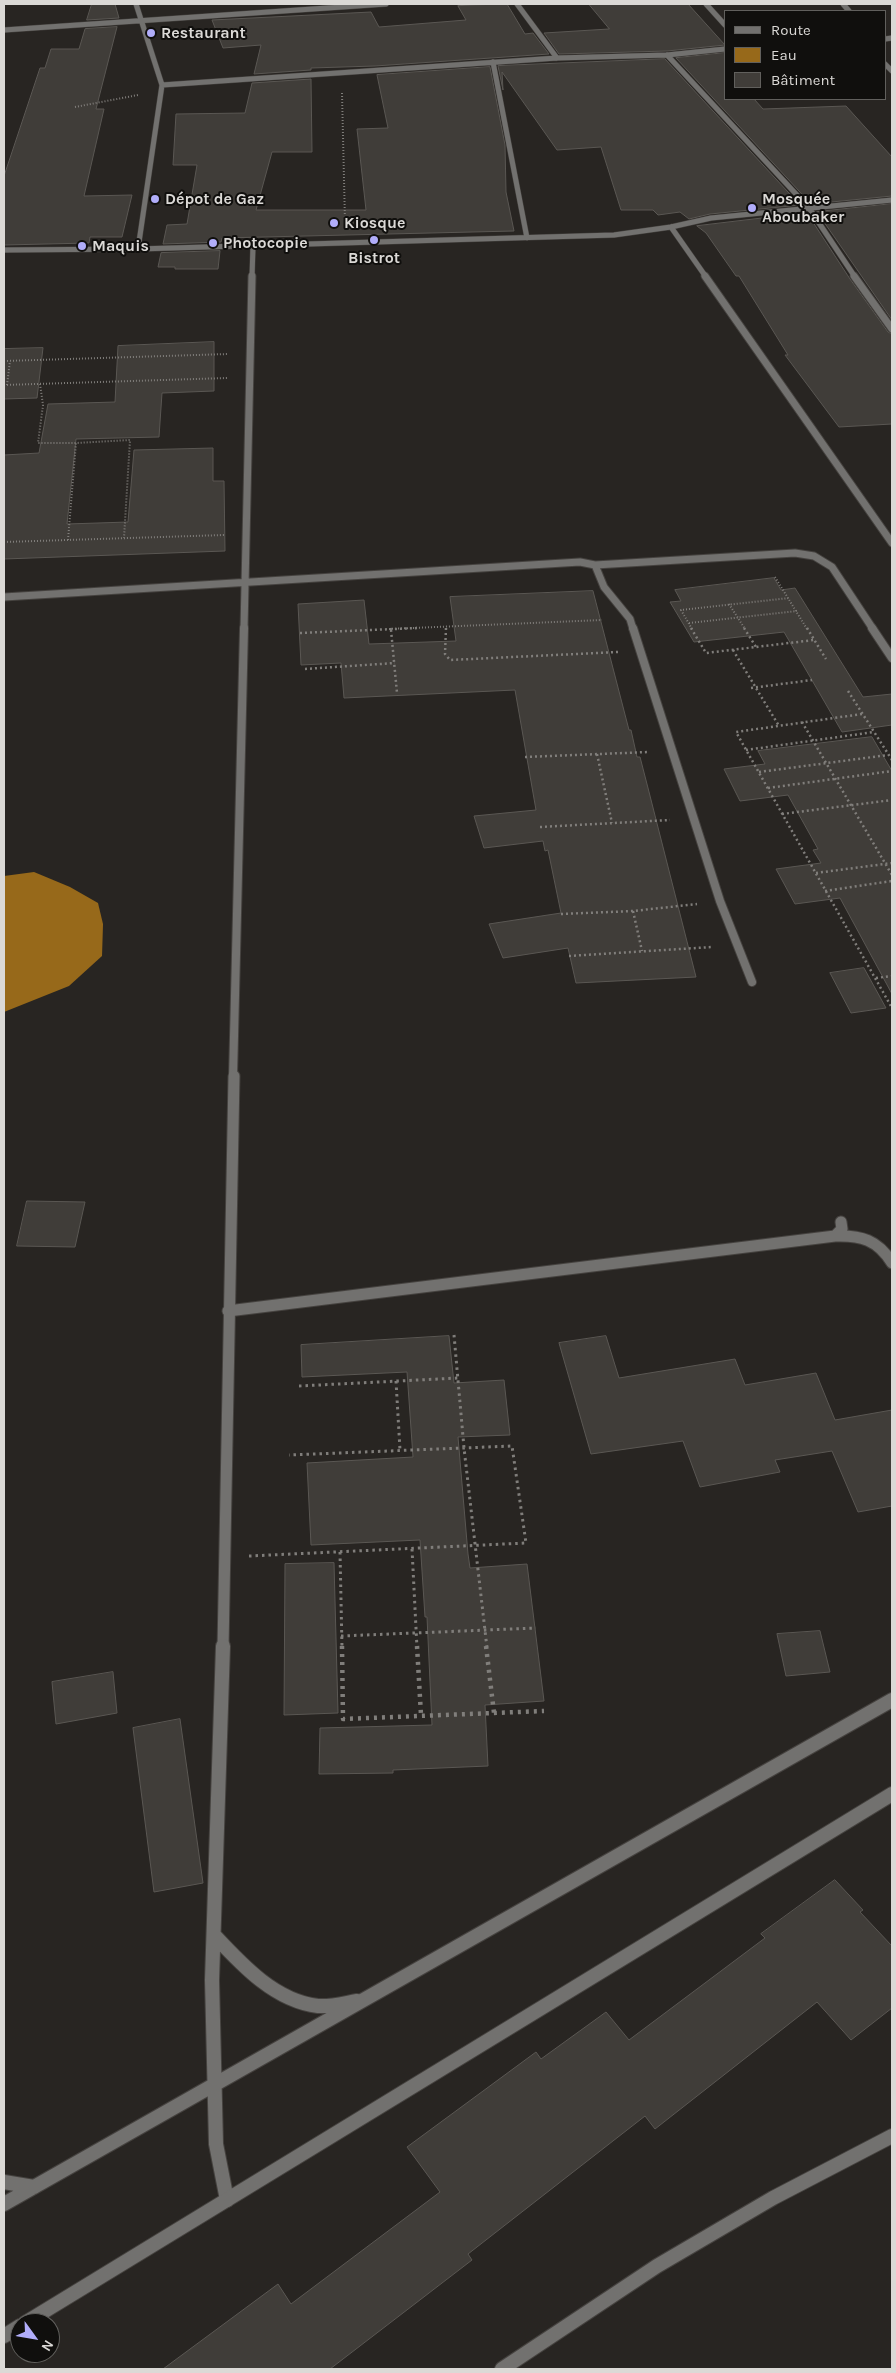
<!DOCTYPE html>
<html>
<head>
<meta charset="utf-8">
<style>
  body { margin:0 }
  #map { position:relative; width:896px; height:2373px; overflow:hidden; background:#282522; font-family:Karla,sans-serif }
  canvas { display:block }
  .frame { position:absolute; inset:0; border:5px solid #dbd9d6; pointer-events:none }
  .legend { position:absolute; left:724px; top:10px; width:162px; height:90px; box-sizing:border-box; background:#100f0d; border:1px solid #61605d; margin:0; padding:6px 9px; list-style:none; font-size:15px; color:#dbd9d6 }
  .legend li { display:flex; align-items:center; gap:10px; height:25px }
  .legend b { width:25px; border:1px solid #61605d }
  .north { position:absolute; left:10px; top:2313px; width:50px; height:50px; box-sizing:border-box; background:#100f0d; border:1px solid #61605d; border-radius:50%; rotate:122deg; font-size:14px; font-weight:700; line-height:20px; text-align:center; color:#dbd9d6 }
  .north::after { content:''; display:block; margin:auto; width:18px; height:22px; background:#b1adfa; clip-path:polygon(50% 0,100% 100%,50% 72%,0 100%) }
</style>
</head>
<body>
<div id="map">
<canvas width="896" height="2373"></canvas>
<div class="frame"></div>
<ul class="legend">
<li><b style="height:6px;background:#72716f"></b>Route</li>
<li><b style="height:14px;background:#97691a"></b>Eau</li>
<li><b style="height:14px;background:#403d39"></b>Bâtiment</li>
</ul>
<div class="north">N</div>
</div>
<script>
const c = document.querySelector('canvas').getContext('2d');
c.lineJoin = 'round';
function fill(path, color) {
  c.fillStyle = color;
  c.fill(path, 'evenodd');
}
function trace(path, color, width, dash) {
  c.strokeStyle = color;
  c.lineWidth = width;
  c.lineCap = dash ? 'butt' : 'round';
  c.setLineDash(dash || []);
  c.stroke(path);
}
function write(font, color, halo, rows, align = 'center') {
  c.font = font + ' Karla,sans-serif';
  c.lineWidth = 4;
  c.setLineDash([]);
  c.textBaseline = 'middle';
  c.strokeStyle = halo;
  c.fillStyle = color;
  for (const [text, x, y, turn = 0] of rows) {
    c.save();
    c.translate(x, y);
    c.rotate((+turn || 0) * Math.PI / 180);
    c.textAlign = isNaN(turn) ? turn : align;
    if (halo) c.strokeText(text, 0, 0);
    c.fillText(text, 0, 0);
    c.restore();
  }
}
fill(new Path2D(`
  M34,872L70,887L98,903L103,924L102,956L69,986L4,1012V876Z`), '#97691a');
const building = new Path2D(`
  M92,4H115L119,18L87,20Z
  M507,4L525,34L533,33L549,54L375,66L311,68V70L254,74L261,45L223,48L212,20L371,12L379,27L466,20L458,6Z
  M589,4H688L725,45L667,51L559,54L544,33L609,29Z
  M117,27L96,109H104L84,196L132,195L122,237H90L89,243L4,245V176L40,68H45L51,49H79L85,29Z
  M725,53V99H754L763,109L846,106L892,157V196L811,204L676,58Z
  M665,59L800,205L710,214L689,219L680,212L658,215L653,210H621L601,147L557,150L502,72L503,90L498,66Z
  M490,67L505,145L506,192L514,231L222,238L221,242L163,244L167,225L187,224L197,165H173L176,114L245,113L252,83L311,79L312,152H272L256,210H366L357,129L388,128L377,75Z
  M892,204V320L817,212Z
  M807,213L850,279L888,332L892,334V424L839,427L785,355H788L739,276H736L706,233L697,226Z
  M220,251L218,269H175V267H158L161,253Z
  M214,342V391L162,393L159,437L76,439L67,524L128,522L134,450L213,448V481H224L225,551L4,559V455L39,453L48,404L115,402L118,346Z
  M43,348L37,398L4,399V349Z
  M774,578L781,590L795,588L863,697L892,694V725L842,732L784,632L694,642L670,602L681,601L675,590Z
  M593,591L629,730H631L637,757H640L648,788L696,977L576,983L568,948L503,958L489,924L561,913L548,850L545,851L543,841L484,848L474,816L536,810L515,690L344,698L341,663L301,665L298,604L364,600L369,644L456,641L450,597Z
  M872,737L892,771V994L840,898L795,904L776,869L821,863L813,850L818,849L788,795L740,801L724,769L765,764L758,751Z
  M864,968L886,1008L851,1013L830,973Z
  M27,1201L85,1202L75,1247L17,1246Z
  M449,1336L454,1383L504,1380L510,1435L458,1437L468,1554L470,1568L527,1564L544,1701L485,1705L488,1766L393,1770V1773L319,1774L320,1728L432,1725L427,1617H425L420,1540L311,1545L307,1463L413,1457L407,1372L302,1377L301,1345Z
  M606,1336L619,1378L735,1359L745,1385L816,1373L835,1420L892,1410V1506L858,1512L832,1451L775,1460L780,1472L700,1487L683,1441L591,1454L559,1343Z
  M334,1563L338,1713L284,1715L285,1564Z
  M820,1631L830,1672L786,1676L777,1634Z
  M113,1672L117,1713L56,1724L52,1682Z
  M180,1719L203,1883L154,1892L133,1728Z
  M835,1880L863,1910L860,1912L892,1946V2008L851,2040L817,2002L655,2129L645,2116L468,2254L472,2260L330,2369H163L278,2284L291,2304L440,2192L407,2147L536,2052L541,2059L606,2012L629,2040L765,1938L761,1934Z`);
fill(building, '#403d39');
trace(building, '#5a5753', 1);
const serviceFar4 = new Path2D(`
  M252,277L253,246`);
const serviceFar3 = new Path2D(`
  M595,565L795,553L814,556L832,567L873,629
  M4,597L580,562L595,565L604,587L630,619L633,629
  M244,629L252,276`);
const serviceFar2 = new Path2D(`
  M633,628L720,901L752,982
  M872,628L892,658
  M233,1077L244,628`);
const serviceFar1 = new Path2D(`
  M835,1236L842,1229L841,1222
  M228,1311L835,1236C861,1235 878,1240 892,1263
  M223,1648L234,1076`);
const service = new Path2D(`
  M223,1646L212,1980L216,2144L227,2200
  M214,1935C242,1965 275,2001 318,2006C331,2007 345,2003 357,2001
  M4,2182L34,2187
  M4,2204L892,1700`);
const minorFar2 = new Path2D(`
  M136,4L162,85L138,249
  M517,4L557,58
  M706,4L725,25
  M843,4L849,11
  M4,30L386,4
  M885,39L892,38
  M667,55L809,208L855,277
  M493,62L527,238
  M885,64L892,71
  M162,85L557,58L667,55L725,49
  M671,227L706,277
  M4,250L138,249L614,235L671,227L711,218L892,200`);
const minorFar1 = new Path2D(`
  M705,276L892,543
  M854,276L892,329`);
const minor = new Path2D(`
  M25,2323L892,1794
  M4,2336L20,2326
  M502,2369L657,2266L773,2198L892,2136`);
trace(serviceFar4, '#45423f', 6);
trace(serviceFar3, '#45423f', 9);
trace(serviceFar2, '#45423f', 10);
trace(serviceFar1, '#45423f', 13);
trace(service, '#45423f', 16);
trace(minorFar2, '#45423f', 6);
trace(minorFar1, '#45423f', 9);
trace(minor, '#45423f', 16);
trace(new Path2D(`
  M342,93L345,222
  M75,107L138,95
  M4,361L228,354
  M40,384L43,405L38,443H76
  M4,385L227,378
  M7,385L10,361
  M68,540L76,443L130,440L124,538
  M4,542L224,535
  M775,577L807,629
  M729,604L745,629
  M689,623L797,611
  M389,629L602,620
  M692,629L681,610L789,598`), '#807e7b', 2, [1, 2]);
trace(new Path2D(`
  M446,628L445,654L450,660L618,652
  M691,628L706,653L814,640
  M744,628L756,647
  M807,628L826,659
  M391,630L397,693
  M300,633L418,628
  M733,650L779,726
  M305,669L395,663
  M751,688L812,680
  M848,691L892,760
  M862,714L736,732L892,1008
  M802,722L892,875
  M746,750L874,732
  M597,754L612,823
  M525,757L649,752
  M759,772L888,755
  M768,788L892,771
  M782,814L892,800
  M540,827L670,820
  M816,873L892,863
  M825,891L892,881
  M633,911L642,951
  M561,914L633,911L697,904
  M569,956L712,947
  M876,978L892,976`), '#807e7b', 2.5, [2, 3]);
trace(new Path2D(`
  M454,1335L464,1448L487,1648
  M396,1381L400,1450
  M299,1386L458,1378
  M412,1549L417,1648
  M340,1552L342,1648
  M249,1556L526,1543L512,1446L289,1455
  M341,1636L536,1628`), '#807e7b', 3, [2.5, 4]);
trace(new Path2D(`
  M342,1646L343,1719L544,1711
  M417,1646L421,1715
  M486,1646L494,1713`), '#807e7b', 4.5, [3, 5]);
trace(serviceFar4, '#72716f', 5);
trace(serviceFar3, '#72716f', 7);
trace(serviceFar2, '#72716f', 8);
trace(serviceFar1, '#72716f', 11);
trace(service, '#72716f', 14);
trace(minorFar2, '#72716f', 5);
trace(minorFar1, '#72716f', 7);
trace(minor, '#72716f', 14);
for (const [x, y, r, color] of [
  [151,33,5,"#b1adfa"],
  [155,199,5,"#b1adfa"],
  [752,208,5,"#b1adfa"],
  [334,223,5,"#b1adfa"],
  [374,240,5,"#b1adfa"],
  [213,243,5,"#b1adfa"],
  [82,246,5,"#b1adfa"]
]) {
  const dot = new Path2D();
  dot.arc(x, y, r, 0, 2 * Math.PI);
  c.fillStyle = color;
  c.fill(dot);
  trace(dot, '#100f0d', 2);
}
write('bold 16px', '#dbd9d6', '#100f0d', [
  ["Restaurant",161,33],
  ["Dépot de Gaz",165,199],
  ["Mosquée",762,199],
  ["Aboubaker",762,217],
  ["Kiosque",344,223],
  ["Photocopie",223,243],
  ["Maquis",92,246],
  ["Bistrot",374,258,"center"]
], 'left');
</script>
</body>
</html>
